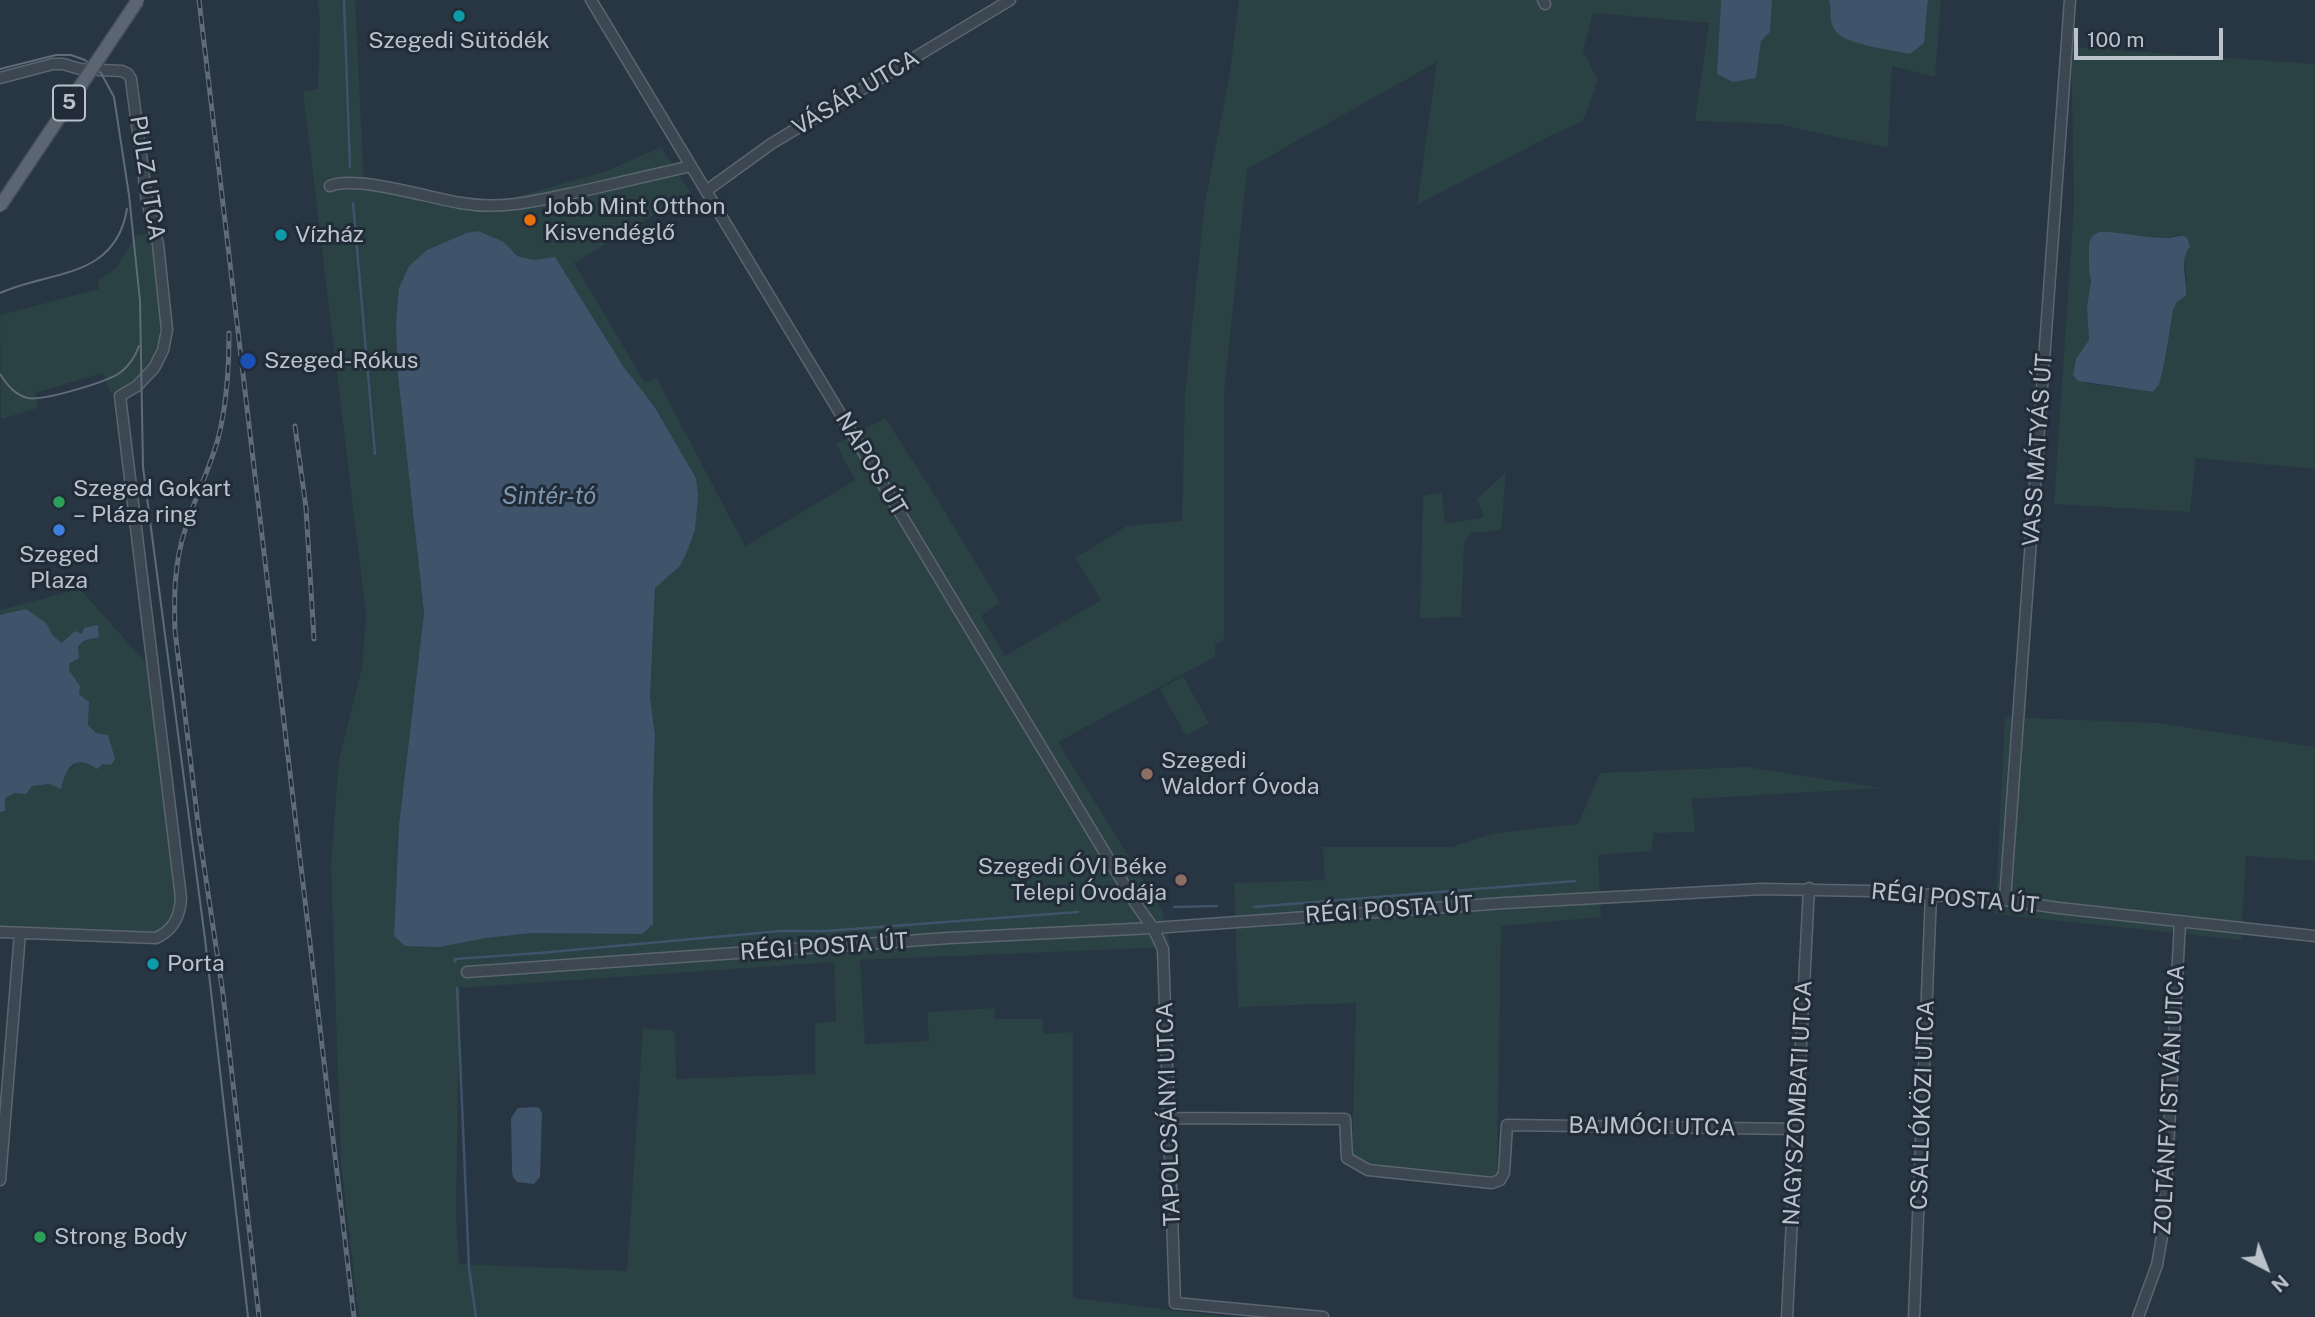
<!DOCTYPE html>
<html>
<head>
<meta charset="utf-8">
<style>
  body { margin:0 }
  #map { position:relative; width:2315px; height:1317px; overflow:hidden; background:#283542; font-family:"Public Sans",sans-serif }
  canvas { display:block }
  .north { position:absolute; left:2231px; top:1233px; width:70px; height:70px; -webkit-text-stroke:5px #212c38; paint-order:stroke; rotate:138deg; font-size:19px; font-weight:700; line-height:28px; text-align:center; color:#bac2cc }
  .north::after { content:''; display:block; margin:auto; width:24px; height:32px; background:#bac2cc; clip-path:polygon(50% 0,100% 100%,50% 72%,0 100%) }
  .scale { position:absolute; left:2074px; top:28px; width:149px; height:32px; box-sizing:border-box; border:4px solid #bac2cc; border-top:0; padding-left:9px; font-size:21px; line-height:24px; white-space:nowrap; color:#bac2cc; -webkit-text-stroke:5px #212c38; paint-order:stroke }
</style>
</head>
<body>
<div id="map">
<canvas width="2315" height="1317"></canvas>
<div class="north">N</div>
<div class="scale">100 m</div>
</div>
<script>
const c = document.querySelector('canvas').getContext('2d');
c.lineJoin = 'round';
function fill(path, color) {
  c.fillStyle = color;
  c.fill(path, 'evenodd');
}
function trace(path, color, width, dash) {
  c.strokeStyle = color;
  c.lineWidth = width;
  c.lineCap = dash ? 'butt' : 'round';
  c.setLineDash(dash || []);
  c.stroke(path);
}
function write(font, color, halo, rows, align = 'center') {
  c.font = font + ' "Public Sans",sans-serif';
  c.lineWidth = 6;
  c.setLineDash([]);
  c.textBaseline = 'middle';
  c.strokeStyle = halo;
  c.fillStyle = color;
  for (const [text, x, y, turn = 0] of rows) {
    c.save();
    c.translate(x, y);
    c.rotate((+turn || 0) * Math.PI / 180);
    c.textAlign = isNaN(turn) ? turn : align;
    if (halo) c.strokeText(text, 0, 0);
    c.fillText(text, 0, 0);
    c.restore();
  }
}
fill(new Path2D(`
  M317,0H355L364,182L473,201L515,197L604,172L661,147L691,193L574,263L645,383L656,377L745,546L855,480L836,444L885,418L931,489L1000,603L981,616L1005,656L1101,600L1075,558L1127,526L1182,521L1185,395L1204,208L1230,72L1239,0H1721L1717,74L1756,78L1761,41L1770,32L1772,0H1829C1832,11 1828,22 1836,32C1847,45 1892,50 1910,54L1925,36L1928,0H1941L1935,77L1892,66L1888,148L1777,124L1695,121L1709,23L1593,13L1583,51L1598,80L1583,121L1550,136L1417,205L1437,62L1247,169L1224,394V638L1221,642L1215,643V657L1058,742L1162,911L1171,947L860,960L865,1044L929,1041L927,1012L995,1008V1019H1043V1034L1073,1032V1298L1227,1317H359L341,1163L331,866L339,758L362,668L366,615L303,92L318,89L320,18ZM466,233L516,256L534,260L623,366L654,406L696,478L679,567L655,588L650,697L655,735L653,795L533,933L486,938L440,947L394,936L399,825L424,613L398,376L427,250ZM834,962L836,1021L815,1023V1074L676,1079L675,1031L643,1028L627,1271L459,1264L456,1214L460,988Z
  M2071,47L2315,64V469L2196,458L2190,512L2054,504L2074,204ZM2180,235L2185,252L2183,258L2187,280L2173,310L2159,385L2153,392L2085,383L2073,375L2076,359L2089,340L2087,306L2091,281L2089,269L2167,238Z
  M150,233C159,295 182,362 111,394L103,373L35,393L38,408L1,419L0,315L99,289L98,280L115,269L136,236Z
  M1506,472L1501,530L1470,533L1464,546L1461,617L1420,618L1423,496L1442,492L1445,524L1484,517L1477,499Z
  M80,589L146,663L181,898L164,935L0,932V812L5,811L4,798L32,786L50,784L77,763H88L96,733L88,725L89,702L78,694L80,686L69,670C70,657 83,647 82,634L62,643L53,636L45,623L1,616L0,610Z
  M1183,676L1209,723L1186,736L1160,689Z
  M2005,717L2158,723L2315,747V861L2246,856L2241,940L1995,914Z
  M1747,767L1882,788L1692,799L1695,832L1653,833L1652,851L1598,855L1601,917L1501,926L1497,1178L1370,1168L1352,1156L1356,1003L1238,1007L1234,883L1325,880L1323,847H1451L1496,833L1578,824L1600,773Z`), '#2a4243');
fill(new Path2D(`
  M1721,0H1772L1770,32L1761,41L1756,78L1733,82L1717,74Z
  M1829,0H1928L1924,43L1910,54C1892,50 1847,45 1836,32C1828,22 1832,11 1829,0Z
  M478,231L504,242L517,256L534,260L555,257L623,366L654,406L696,478L698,495L695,530L686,554L679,567L655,588L650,697L655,735L653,795V924L642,934L533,933L486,938L440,947L405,946L394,936L399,825L424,613L398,376L396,324L399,288L409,266L427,250L466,233Z
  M2099,232C2121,231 2143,238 2166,238C2174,238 2179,234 2187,237L2190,247C2179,258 2187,279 2186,295L2177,302L2173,310L2165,359L2159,385L2153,392L2078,381L2073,375L2076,359L2089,340L2087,306L2091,281L2089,269V243L2092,236Z
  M26,609L46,623L53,636L62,643L75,631L82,634L84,628L98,625L99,637L83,641L78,647L79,658L70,663L69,670L80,686L79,694L89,702L88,725L96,733L108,735L115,759L111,765L103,764L97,769C74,753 66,768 61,789L50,784L32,786L26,794L15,793L5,798V811L0,812V615Z
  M536,1107L539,1108L542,1113L540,1177L534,1184L517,1182L513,1177L512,1171L511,1118L518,1108Z`), '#3f546b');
trace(new Path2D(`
  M344,0L350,167
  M353,203L375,454
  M1174,907L1217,906
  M1254,907L1575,881
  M455,962V959L539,953L780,931H826L1078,912
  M457,988L469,1268L476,1317`), '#3f546b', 2.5);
const minor = new Path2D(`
  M591,0L1134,901L1153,928L1163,949L1175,1303L1323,1317
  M1543,0L1545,4
  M0,78L53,64H63L80,69L122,71L128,74L131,79L147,201L158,244L167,330L163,350L154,368L137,386L120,396L181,898C180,916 174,930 156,938L0,932
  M330,186C357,175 429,198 461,203C504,211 544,199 587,190C622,182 656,174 691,166
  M706,191L771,144L1010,0
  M2005,900L2070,0
  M467,972L949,938L1153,928L1505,903L1762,889L1870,891L2005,900L2059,908L2315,936
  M1169,1118L1345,1119L1347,1158L1368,1170L1492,1183L1500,1180L1504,1173L1507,1125L1797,1129
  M0,1180L20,933
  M1787,1317L1809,888
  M1914,1317L1931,894
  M2138,1317L2157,1265L2164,1225L2180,922`);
trace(minor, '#5b656f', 13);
trace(minor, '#3d4752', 10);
trace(new Path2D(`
  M0,69L56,55H71L85,60L101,73L114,97L129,195L140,301L143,467L205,939L248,1317
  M0,293C50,270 115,280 127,209
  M0,374C7,385 15,395 28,398C43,401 108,382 121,372C130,365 135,357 139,346`), '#5f6b79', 2);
const rail = new Path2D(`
  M199,0L354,1317
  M229,333C229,369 227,404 218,439C209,471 194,499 185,530C174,564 174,597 175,631L199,832L223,994L259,1317
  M295,426L306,508L314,639`);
trace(rail, '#5f6b79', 5);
trace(rail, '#212c38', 2.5, [8]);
const majorBridge = new Path2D(`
  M0,206L138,0`);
trace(majorBridge, '#46505b', 15, []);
trace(majorBridge, '#5b6672', 12);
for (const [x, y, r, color] of [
  [459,16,7,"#0f9aa8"],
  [530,220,7,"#e8710a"],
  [281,235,7,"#0f9aa8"],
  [248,361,9,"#1a4fb4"],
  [59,502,7,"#2e9e5b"],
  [59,530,7,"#3f7fe0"],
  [1147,774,7,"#8d6e63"],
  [1181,880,7,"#8d6e63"],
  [153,964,7,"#0f9aa8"],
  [40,1237,7,"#2e9e5b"]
]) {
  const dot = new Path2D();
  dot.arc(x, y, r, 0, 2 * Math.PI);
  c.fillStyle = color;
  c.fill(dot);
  trace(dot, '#212c38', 2.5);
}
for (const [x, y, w] of [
  [69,103,32]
]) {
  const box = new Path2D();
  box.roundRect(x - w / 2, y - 17.5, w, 35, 5);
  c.fillStyle = '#212c38';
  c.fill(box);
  trace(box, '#bac2cc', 2);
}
write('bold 21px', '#bac2cc', null, [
  ["5",69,103]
]);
write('23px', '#bac2cc', '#212c38', [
  ["Szegedi Sütödék",459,41,"center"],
  ["Jobb Mint Otthon",544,207],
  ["Kisvendéglő",544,233],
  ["Vízház",295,235],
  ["Szeged-Rókus",264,361],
  ["Szeged Gokart",73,489],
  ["– Pláza ring",73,515],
  ["Szeged",59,555,"center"],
  ["Plaza",59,581,"center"],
  ["Szegedi",1161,761],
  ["Waldorf Óvoda",1161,787],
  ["Szegedi ÓVI Béke",1167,867,"right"],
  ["Telepi Óvodája",1167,893,"right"],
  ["Porta",167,964],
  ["Strong Body",54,1237]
], 'left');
write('23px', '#bac2cc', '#212c38', [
  ["VÁSÁR UTCA",856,93,-31],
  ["PULZ UTCA",147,178,81],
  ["VASS MÁTYÁS ÚT",2038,450,-86],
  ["NAPOS ÚT",871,464,59],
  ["RÉGI POSTA ÚT",1955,899,5],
  ["RÉGI POSTA ÚT",1389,910,-4],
  ["RÉGI POSTA ÚT",824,947,-4],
  ["ZOLTÁNFY ISTVÁN UTCA",2170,1100,-87],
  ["NAGYSZOMBATI UTCA",1798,1103,-87],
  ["CSALLÓKÖZI UTCA",1923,1105,-88],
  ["TAPOLCSÁNYI UTCA",1169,1114,-92],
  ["BAJMÓCI UTCA",1652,1127,1]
]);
write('italic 24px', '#7c94ad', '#212c38', [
  ["Sintér-tó",549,497]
]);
</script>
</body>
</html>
